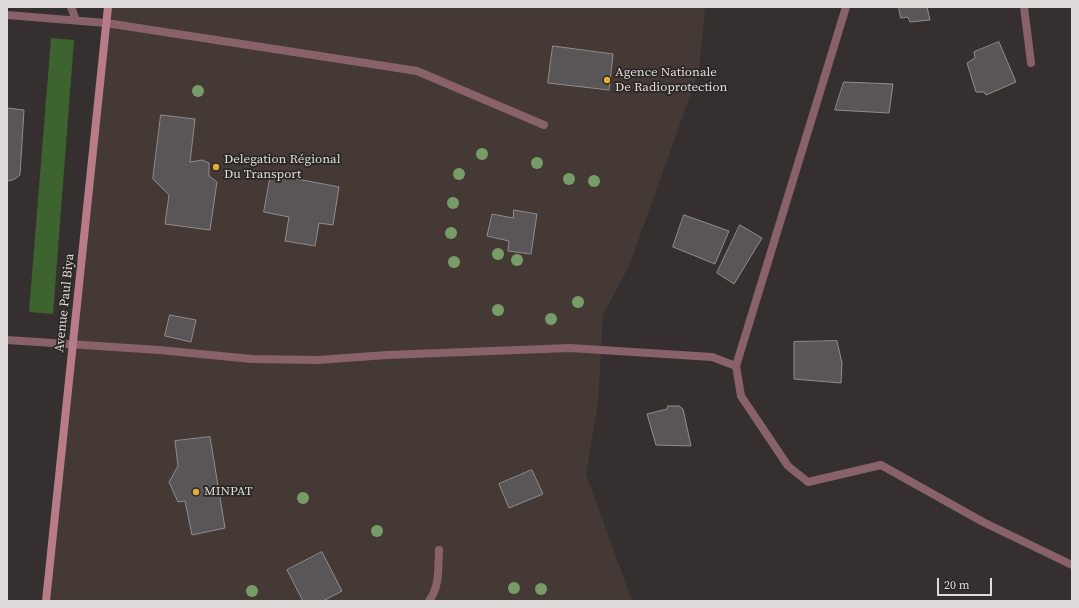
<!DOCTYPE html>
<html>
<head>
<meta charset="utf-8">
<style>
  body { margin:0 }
  #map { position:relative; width:1079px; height:608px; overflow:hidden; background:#35302f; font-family:"Source Serif 4",serif }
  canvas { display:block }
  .frame { position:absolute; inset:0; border:8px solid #dedbda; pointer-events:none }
  .scale { position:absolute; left:937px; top:578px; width:55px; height:18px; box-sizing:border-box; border:2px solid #dedbda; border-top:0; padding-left:5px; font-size:12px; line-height:14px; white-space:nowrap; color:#dedbda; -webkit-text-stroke:3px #2b2725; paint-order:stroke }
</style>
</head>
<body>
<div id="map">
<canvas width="1079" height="608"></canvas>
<div class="frame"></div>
<div class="scale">20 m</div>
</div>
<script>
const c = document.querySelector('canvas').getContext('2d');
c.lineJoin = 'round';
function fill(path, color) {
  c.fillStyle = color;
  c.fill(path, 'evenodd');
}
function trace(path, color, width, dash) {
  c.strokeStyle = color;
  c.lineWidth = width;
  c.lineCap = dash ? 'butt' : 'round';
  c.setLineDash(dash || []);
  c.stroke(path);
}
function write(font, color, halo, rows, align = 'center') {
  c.font = font + ' "Source Serif 4",serif';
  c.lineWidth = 3.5;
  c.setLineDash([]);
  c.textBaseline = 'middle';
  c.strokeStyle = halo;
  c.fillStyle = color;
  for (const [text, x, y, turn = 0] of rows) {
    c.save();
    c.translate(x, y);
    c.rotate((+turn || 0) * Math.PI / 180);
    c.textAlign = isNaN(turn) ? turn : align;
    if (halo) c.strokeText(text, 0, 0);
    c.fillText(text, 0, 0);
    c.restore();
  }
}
fill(new Path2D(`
  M108,7H705L699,71L629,266L603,315L598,403L586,474L632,601H47Z`), '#443935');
fill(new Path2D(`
  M51,38L74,40L53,314L29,312Z`), '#3d632f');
const building = new Path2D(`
  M899,7H927L930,20L910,22L908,17L901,18Z
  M999,42L1016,82L986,95L984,92H976L967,63L975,58L974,52Z
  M553,46L613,54L609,90L548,83Z
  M844,82L893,84L889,113L835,110Z
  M7,108L24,110L20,175L15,179L9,181L7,180Z
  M161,115L195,119L190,162L202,160L209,163V176L217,182L210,230L165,224L169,195L153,179Z
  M271,174L339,187L333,225L319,223L315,246L285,241L289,217L264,212Z
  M514,210L537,214L531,254L508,251L509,241L487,236L492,214L513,218Z
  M684,215L729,231L715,264L673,247Z
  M740,225L762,238L734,284L717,273Z
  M170,315L196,320L191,342L165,336Z
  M837,341L842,363L841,383L794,379V342Z
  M668,406H679L683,409L691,446L656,445L647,414L667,409Z
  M210,437L225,528L192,535L185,501L178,502L169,482L178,466L175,441Z
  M532,470L543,494L509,508L499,484Z
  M322,552L342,591L323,601H303L287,570Z`);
fill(building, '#5a5658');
trace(building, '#908c8e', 1);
trace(new Path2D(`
  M71,7L76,20
  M1024,7L1031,63
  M7,15L106,23L417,71L544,125
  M7,340L159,350L252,359L317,360L387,355L570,348L712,357L736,366L741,396L788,466L808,482L881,465L983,522L1072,565
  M736,366L846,7
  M429,601C440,586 438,568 439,550`), '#886169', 8);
trace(new Path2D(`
  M46,601L108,7`), '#b87b88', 8);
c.fillStyle = '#789c67';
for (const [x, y] of [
  [198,91],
  [482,154],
  [537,163],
  [459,174],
  [569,179],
  [594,181],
  [453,203],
  [451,233],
  [498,254],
  [517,260],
  [454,262],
  [578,302],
  [498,310],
  [551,319],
  [303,498],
  [377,531],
  [514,588],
  [541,589],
  [252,591]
]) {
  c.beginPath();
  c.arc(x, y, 6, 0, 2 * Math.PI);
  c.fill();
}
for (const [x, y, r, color] of [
  [607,80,4,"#e3ae34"],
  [216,167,4,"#e3ae34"],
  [196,492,4,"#e3ae34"]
]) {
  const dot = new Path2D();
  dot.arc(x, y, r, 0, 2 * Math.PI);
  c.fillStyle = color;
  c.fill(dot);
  trace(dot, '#2b2725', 1.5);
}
write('13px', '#dedbda', '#2b2725', [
  ["Agence Nationale",615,73],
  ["De Radioprotection",615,88],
  ["Delegation Régional",224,160],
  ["Du Transport",224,175],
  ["MINPAT",204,492]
], 'left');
write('13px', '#dedbda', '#2b2725', [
  ["Avenue Paul Biya",65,303,-84]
]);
</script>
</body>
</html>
